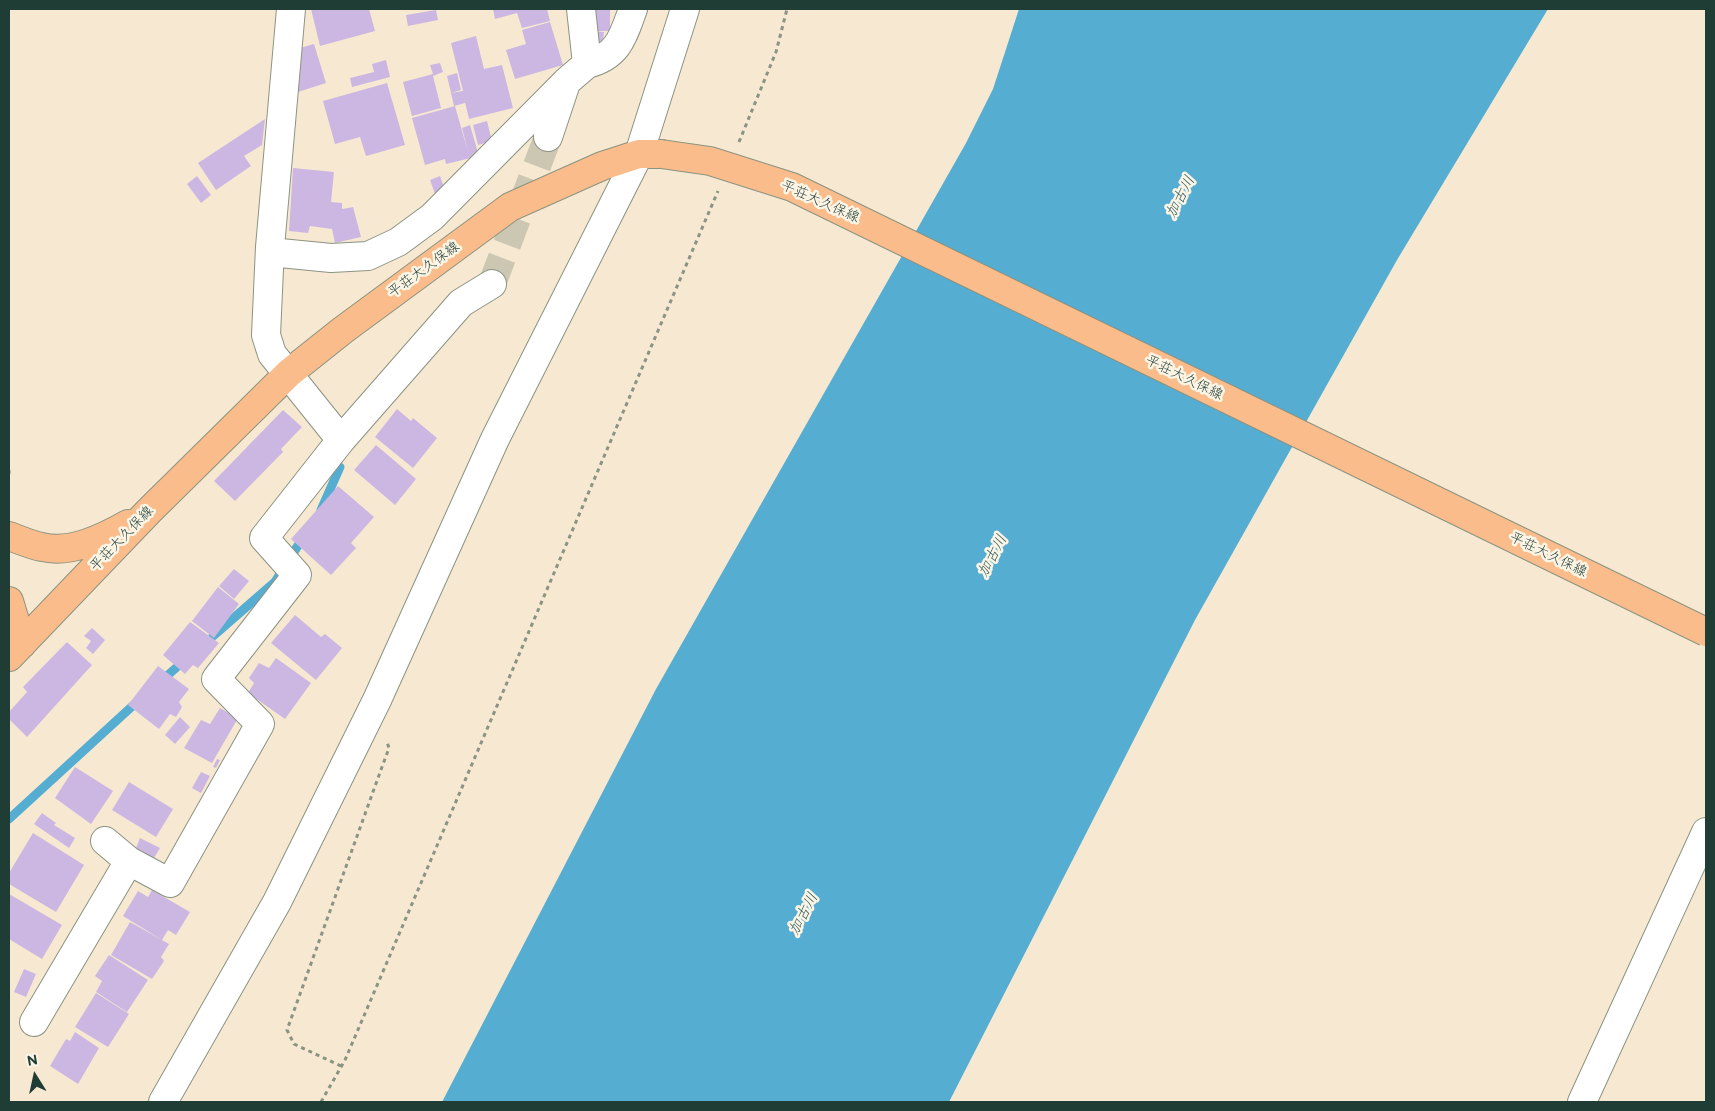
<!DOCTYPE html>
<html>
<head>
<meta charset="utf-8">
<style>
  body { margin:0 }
  #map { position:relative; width:1715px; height:1111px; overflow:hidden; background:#f7e9d1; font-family:"Balsamiq Sans",sans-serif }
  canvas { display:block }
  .frame { position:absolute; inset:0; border:10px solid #1f3d34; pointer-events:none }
  .north { position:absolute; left:10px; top:1051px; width:50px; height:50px; -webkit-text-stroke:4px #fcf5e5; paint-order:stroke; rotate:350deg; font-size:14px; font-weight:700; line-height:20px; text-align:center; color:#1f3d34 }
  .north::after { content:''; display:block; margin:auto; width:18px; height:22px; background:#1f3d34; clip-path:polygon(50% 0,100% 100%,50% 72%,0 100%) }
</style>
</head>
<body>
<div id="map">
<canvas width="1715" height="1111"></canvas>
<div class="frame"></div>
<div class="north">N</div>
</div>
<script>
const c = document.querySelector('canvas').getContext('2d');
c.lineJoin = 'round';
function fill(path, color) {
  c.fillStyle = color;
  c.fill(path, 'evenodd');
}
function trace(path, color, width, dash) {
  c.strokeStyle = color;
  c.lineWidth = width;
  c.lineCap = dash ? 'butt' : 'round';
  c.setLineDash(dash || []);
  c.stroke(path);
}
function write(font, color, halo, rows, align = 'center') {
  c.font = font + ' "Balsamiq Sans","Klee One",sans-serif';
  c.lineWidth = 5;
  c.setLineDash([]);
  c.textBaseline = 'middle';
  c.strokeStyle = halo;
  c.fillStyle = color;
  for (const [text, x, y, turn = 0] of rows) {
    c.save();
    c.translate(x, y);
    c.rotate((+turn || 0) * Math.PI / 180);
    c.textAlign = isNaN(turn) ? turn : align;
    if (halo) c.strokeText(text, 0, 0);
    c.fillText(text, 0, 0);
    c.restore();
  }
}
fill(new Path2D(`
  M1019,9H1548L1397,260L1195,620L949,1102H442L656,689L966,143L993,89Z`), '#56add2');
trace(new Path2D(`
  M321,510L340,467
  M213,636L275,582L304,536
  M160,682L186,659
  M9,819L139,700`), '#56add2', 9);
fill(new Path2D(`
  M311,9H369L375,31L320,46Z
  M493,9H547L550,21L522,28L517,13L495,19Z
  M593,9H610V31H592Z
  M436,10L438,20L408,26L406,15Z
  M550,22L563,65L515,79L506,50L526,44L522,30Z
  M591,31L604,32L603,41H591Z
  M476,36L484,69L502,65L513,108L469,119L463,94L465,103L454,106L451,93L463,91L451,43Z
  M314,44L326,83L298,92L300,48Z
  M386,60L390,77L352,87L350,78L374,72L372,64Z
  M440,63L443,72L433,76L441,108L412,116L403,82L433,74L430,65Z
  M457,73L461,90L451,93L447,76Z
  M387,83L405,145L366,156L360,137L335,144L323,101Z
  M455,106L468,152L462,128L470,125L479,156L446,164L445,159L425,165L412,118Z
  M265,119L262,145L244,156L251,166L216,190L198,163Z
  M487,121L492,141L478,145L473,125Z
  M293,168L334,172L331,202L342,203V209L353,207L361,237L335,243L332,229L310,226L308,233L289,231Z
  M197,176L211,195L201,203L187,184Z
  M440,176L445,190L435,194L430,180Z
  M397,409L411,421L413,418L437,438L413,468L375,437Z
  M283,410L302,427L281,449L283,452L235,501L214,481Z
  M376,445L416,479L395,505L354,470Z
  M338,486L374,517L351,543L356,548L331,575L291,539Z
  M234,569L249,581L234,599L219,586Z
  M218,587L239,604L214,638L192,621Z
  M295,615L321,637L325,634L342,648L316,680L271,643Z
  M190,622L219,643L198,668L193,665L185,674L163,655Z
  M92,628L105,640L93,654L86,648L91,641L84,636Z
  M67,642L92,665L27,737L9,719V712L27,692L23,687Z
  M276,658L311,683L285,719L248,693L254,683L249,678L259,663L269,668Z
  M158,666L189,689L179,702L182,707L176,717L170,714L159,729L128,705Z
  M220,708L238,718L212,763L184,748L201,720L210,724Z
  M180,717L190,727L175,744L165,735Z
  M217,759L220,760L216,768L213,767Z
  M75,767L113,791L91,824L55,798Z
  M201,772L210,776L201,793L192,788Z
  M129,782L173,809L156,837L112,810Z
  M42,813L56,823L54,825L75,838L69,848L34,824Z
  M33,833L84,865L56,912L9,884V873Z
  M140,838L160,848L154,858L136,848Z
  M152,890L190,912L176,935L168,930L162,940L123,916L138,891L148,897Z
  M9,894L62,925L42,959L9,939Z
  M130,922L169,944L161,957L164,961L152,979L111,955Z
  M109,955L148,980L127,1012L96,992L102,981L95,976Z
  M24,969L36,974L26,997L14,992Z
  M96,993L129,1014L108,1047L75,1027Z
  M75,1032L99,1048L78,1084L50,1066L66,1039L70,1041Z`), '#cbb7e2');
trace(new Path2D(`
  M492,284L548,137`), '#ccc7b2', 28, [28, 14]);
const minor = new Path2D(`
  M587,64C619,56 623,36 633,9
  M548,137L565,86
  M270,252L331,258L368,256L398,242L432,217L566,82L587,64L581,9
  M341,440L461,303L492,284
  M105,841L129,861
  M34,1022L129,861L170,883L260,724L216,679L297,575L264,538L341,440L272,354L266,335L270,247L291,9
  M163,1102L277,902L377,700L495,439L639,154L685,9
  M1582,1102L1706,832`);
const major = new Path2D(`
  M9,536C20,540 31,545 42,547C71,554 103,538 128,524
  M9,601L22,644
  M9,657L149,511L289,373L343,330L510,207L602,166L639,154H661`);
trace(minor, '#8b9382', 30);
trace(major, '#8b9382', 30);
trace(new Path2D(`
  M739,142L776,52L787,9
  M9,470V474
  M341,1066L294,1044L287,1030L382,767L389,748L387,742
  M321,1102L345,1060L718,191`), '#8b9382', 3, [4, 4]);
trace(minor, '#fff', 28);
trace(major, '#f9bc8a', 28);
const majorBridge = new Path2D(`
  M661,154L710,161L792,187L1706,632`);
trace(majorBridge, '#8b9382', 30, []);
trace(majorBridge, '#f9bc8a', 28);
write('14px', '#1f3d34', '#fcf5e5', [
  ["平荘大久保線",820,202,24],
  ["平荘大久保線",424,270,-36],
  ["平荘大久保線",1184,378,26],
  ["平荘大久保線",122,539,-46],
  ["平荘大久保線",1548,555,26]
]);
write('italic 15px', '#305f63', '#fcf5e5', [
  ["加古川",1181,197,-62],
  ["加古川",993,556,-62],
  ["加古川",804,914,-62]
]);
</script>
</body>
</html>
